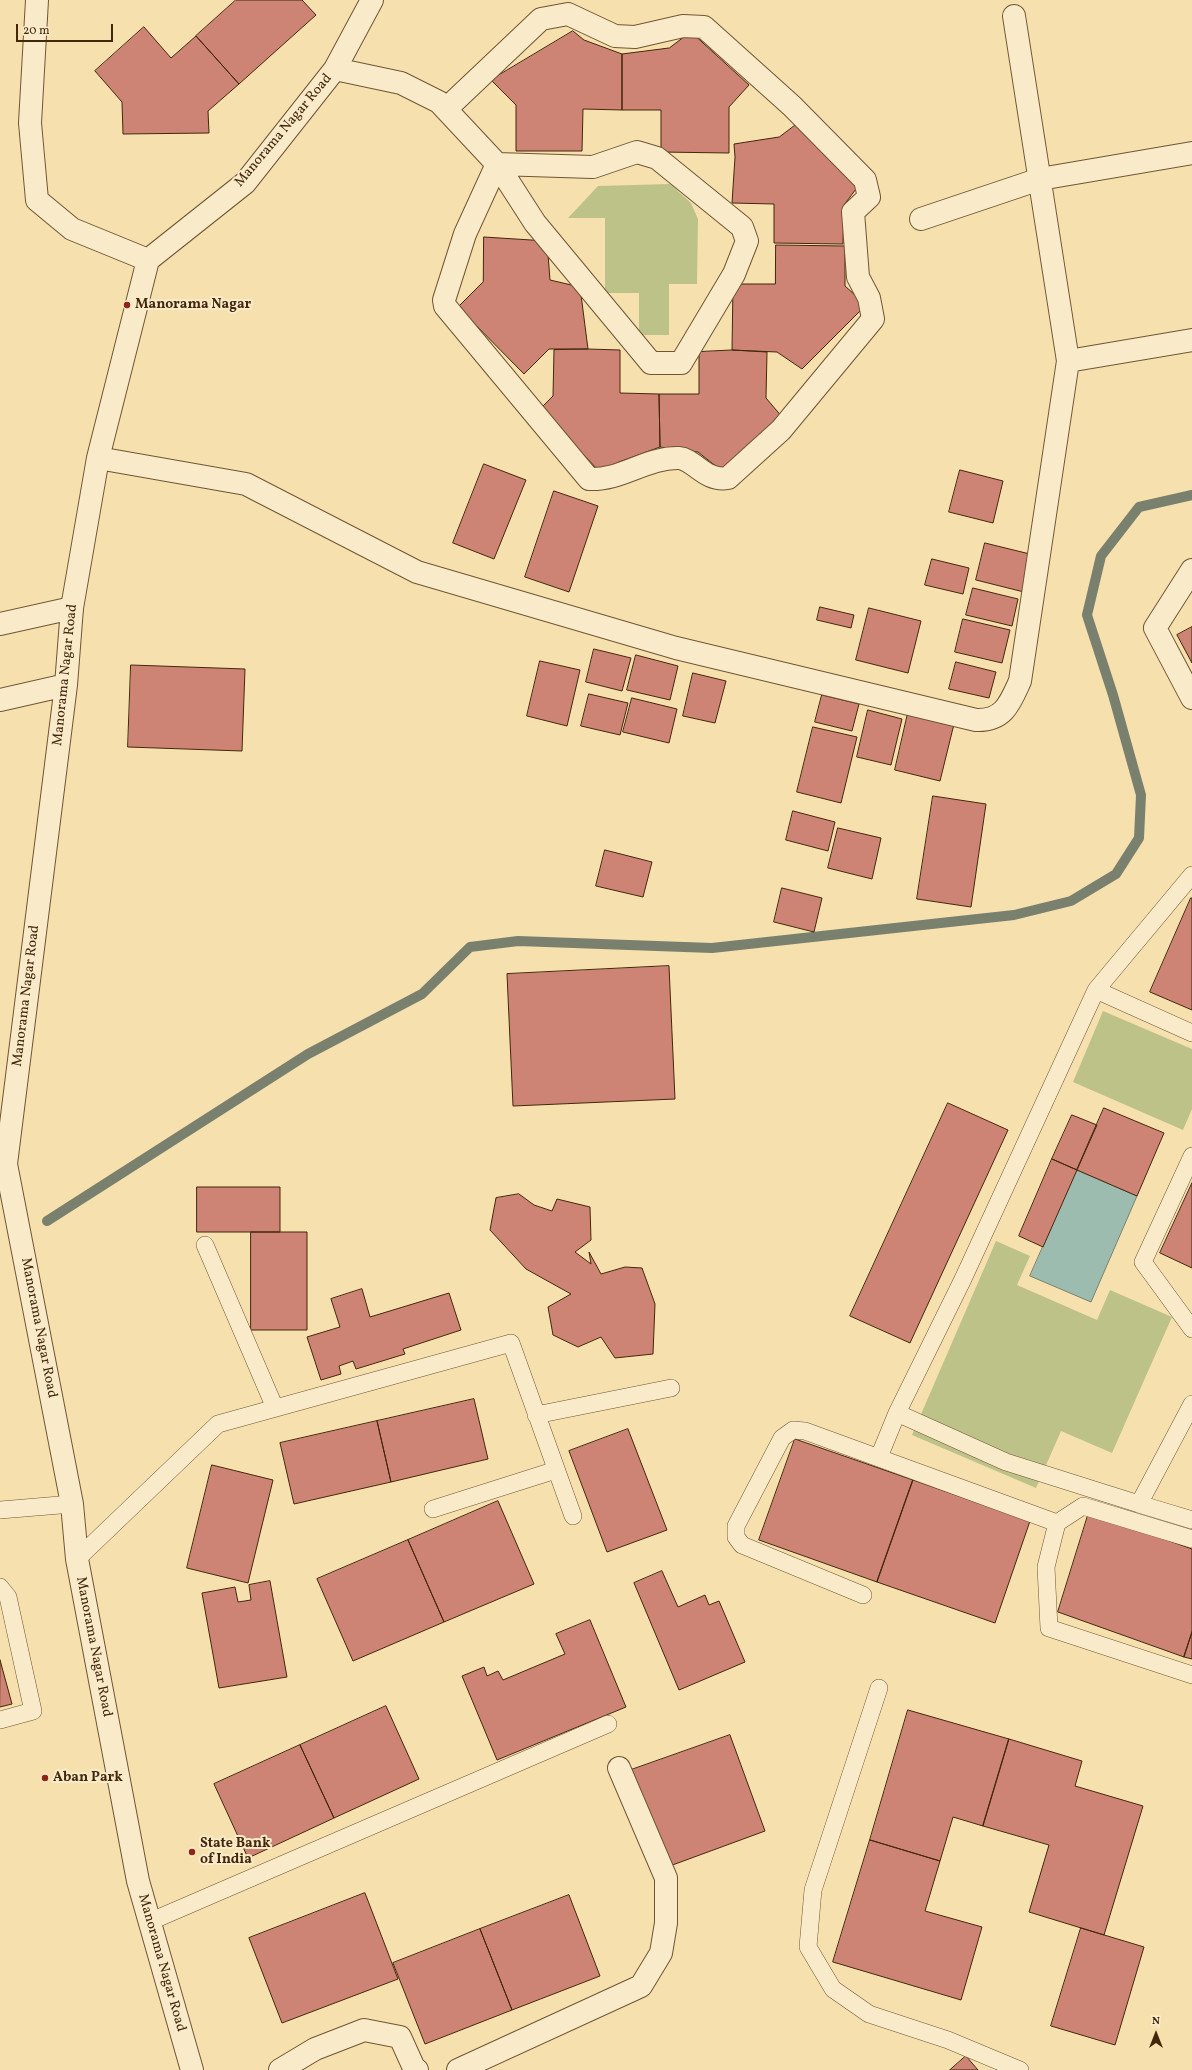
<!DOCTYPE html>
<html>
<head>
<meta charset="utf-8">
<style>
  body { margin:0 }
  #map { position:relative; width:1192px; height:2070px; overflow:hidden; background:#f6e0ae; font-family:Vollkorn,serif }
  canvas { display:block }
  .north { position:absolute; left:1136px; top:2014px; width:40px; height:40px; -webkit-text-stroke:3px #f9ebca; paint-order:stroke; rotate:0deg; font-size:11px; font-weight:700; line-height:16px; text-align:center; color:#43270b }
  .north::after { content:''; display:block; margin:auto; width:14px; height:18px; background:#43270b; clip-path:polygon(50% 0,100% 100%,50% 72%,0 100%) }
  .scale { position:absolute; left:16px; top:24px; width:97px; height:18px; box-sizing:border-box; border:2px solid #43270b; border-top:0; padding-left:5px; font-size:12px; line-height:14px; white-space:nowrap; color:#43270b; -webkit-text-stroke:3px #f9ebca; paint-order:stroke }
</style>
</head>
<body>
<div id="map">
<canvas width="1192" height="2070"></canvas>
<div class="north">N</div>
<div class="scale">20 m</div>
</div>
<script>
const c = document.querySelector('canvas').getContext('2d');
c.lineJoin = 'round';
function fill(path, color) {
  c.fillStyle = color;
  c.fill(path, 'evenodd');
}
function trace(path, color, width, dash) {
  c.strokeStyle = color;
  c.lineWidth = width;
  c.lineCap = dash ? 'butt' : 'round';
  c.setLineDash(dash || []);
  c.stroke(path);
}
function write(font, color, halo, rows, align = 'center') {
  c.font = font + ' Vollkorn,serif';
  c.lineWidth = 4;
  c.setLineDash([]);
  c.textBaseline = 'middle';
  c.strokeStyle = halo;
  c.fillStyle = color;
  for (const [text, x, y, turn = 0] of rows) {
    c.save();
    c.translate(x, y);
    c.rotate((+turn || 0) * Math.PI / 180);
    c.textAlign = isNaN(turn) ? turn : align;
    if (halo) c.strokeText(text, 0, 0);
    c.fillText(text, 0, 0);
    c.restore();
  }
}
fill(new Path2D(`
  M670,184L691,203L698,219L697,284H669V335H639V293H605V218H568L598,186Z
  M1103,1011L1192,1049V1109L1183,1130L1073,1082Z
  M996,1241L1030,1256L1017,1285L1097,1320L1110,1290L1172,1317L1112,1453L1061,1431L1036,1488L912,1435Z`), '#bdc289');
const water = new Path2D(`
  M1077,1170L1137,1196L1091,1302L1030,1276Z`);
fill(water, '#9dbcb0');
trace(water, '#79806e', 1);
trace(new Path2D(`
  M47,1221L308,1054L422,994L470,947L518,941L712,948L1014,915L1071,901L1116,874L1139,838L1141,795L1113,695L1087,615L1101,556L1139,507L1192,495`), '#79806e', 10);
const building = new Path2D(`
  M236,0H302L316,15L239,84L196,36Z
  M144,27L171,58L196,36L239,84L208,111L209,133L123,134L122,102L95,71Z
  M573,31L584,40L622,54V110L583,109L582,151H516V105L491,80Z
  M691,32L749,85L729,107V153L661,152V110H622V54L669,48Z
  M801,121L859,185L844,205L843,244L774,243V204L732,203L735,157L734,144L779,137Z
  M484,237L547,241L550,280L580,287L588,349H549L524,374L458,307L483,282Z
  M776,245L845,246V286L866,305L802,369L777,352L732,350L733,284H775Z
  M588,349L620,350V393L659,394L660,447L619,462L600,472L540,409L553,396L554,350Z
  M732,350L767,352L766,398L783,418L722,471L698,452L660,447L659,394H699V352Z
  M484,464L526,480L494,559L453,543Z
  M960,470L1003,481L993,523L949,512Z
  M554,491L598,506L569,592L525,577Z
  M985,543L1034,555L1024,592L976,580Z
  M932,559L969,568L963,594L925,585Z
  M973,588L1018,599L1012,626L966,615Z
  M820,607L854,615L851,628L817,620Z
  M869,608L921,621L908,673L856,660Z
  M963,619L1010,630L1002,663L955,652Z
  M1192,627V663L1177,635Z
  M594,649L631,658L622,691L586,682Z
  M636,655L678,666L670,700L627,690Z
  M540,661L580,670L567,726L527,716Z
  M956,662L996,672L989,698L949,689Z
  M131,665L245,669L242,751L128,747Z
  M693,673L726,681L715,723L683,716Z
  M589,694L628,703L620,735L581,726Z
  M822,695L859,704L852,731L815,722Z
  M632,698L677,709L669,743L623,732Z
  M868,710L902,719L891,765L857,757Z
  M908,713L954,724L940,781L895,770Z
  M813,727L857,737L841,803L797,792Z
  M933,796L986,804L971,907L917,899Z
  M793,811L835,822L828,851L786,840Z
  M838,828L881,838L872,879L828,868Z
  M605,850L652,862L643,897L596,886Z
  M782,888L822,898L814,932L774,922Z
  M1191,898H1192V1010L1150,992Z
  M669,966L675,1099L513,1106L507,974Z
  M948,1103L1008,1130L910,1343L850,1316Z
  M1104,1108L1164,1133L1137,1196L1077,1170Z
  M1072,1115L1097,1125L1077,1170L1052,1159Z
  M1052,1159L1077,1170L1043,1247L1019,1236Z
  M1192,1183V1268L1160,1253Z
  M197,1187H280V1232H197Z
  M519,1194L534,1205L552,1211L557,1199L590,1207L591,1240L575,1252L591,1264L589,1252L601,1274L625,1267L642,1268L655,1304L653,1354L615,1358L601,1337L578,1347L553,1335L548,1307L571,1294L526,1269L490,1230L496,1198Z
  M251,1232H307V1330H251Z
  M362,1289L370,1317L449,1293L461,1330L403,1349L405,1354L356,1369L353,1361L339,1366L341,1374L321,1380L307,1337L340,1327L331,1299Z
  M474,1399L488,1459L391,1482L377,1421Z
  M377,1421L391,1482L294,1504L280,1443Z
  M628,1429L667,1530L607,1552L569,1451Z
  M795,1439L913,1480L877,1582L759,1540Z
  M212,1465L273,1480L248,1583L187,1568Z
  M913,1480L1030,1521L995,1623L877,1582Z
  M498,1501L534,1584L444,1622L408,1540Z
  M1089,1512L1192,1549V1632L1184,1657L1058,1612Z
  M408,1540L444,1622L353,1661L317,1579Z
  M662,1571L678,1607L705,1595L709,1605L719,1601L745,1662L679,1690L634,1583Z
  M270,1581L287,1677L219,1688L202,1593L235,1587L238,1602L251,1600L249,1585Z
  M590,1620L626,1707L497,1760L462,1676L484,1667L487,1676L498,1671L503,1680L565,1654L556,1634Z
  M1192,1632V1659L1184,1657Z
  M0,1660L12,1704L0,1707Z
  M386,1706L419,1779L334,1818L300,1745Z
  M908,1710L1009,1739L983,1826L953,1817L940,1861L870,1840Z
  M730,1735L765,1831L667,1867L631,1770Z
  M1009,1739L1082,1761L1075,1786L1143,1806L1104,1935L1029,1912L1049,1845L983,1826Z
  M300,1745L334,1818L248,1858L214,1784Z
  M870,1840L940,1861L925,1911L982,1927L961,2000L833,1962Z
  M365,1893L398,1979L282,2023L249,1938Z
  M569,1895L600,1976L512,2010L480,1929Z
  M1081,1928L1144,1947L1115,2045L1051,2026Z
  M480,1929L512,2010L425,2044L393,1963Z
  M966,2056L978,2070H950Z`);
fill(building, '#cd8475');
trace(building, '#43270b', 1);
const service = new Path2D(`
  M1096,990L1192,875
  M1192,1156L1143,1262L1192,1329
  M205,1245L275,1408
  M897,1413L1006,1462L1139,1504L1192,1404
  M536,1415L671,1388
  M879,1457L897,1413L963,1279L1096,990L1192,1033
  M1139,1504L1192,1520
  M433,1509L556,1470
  M0,1510L72,1504
  M1192,1539L1083,1506L1057,1523L1046,1567L1049,1628L1192,1675
  M77,1559L218,1424L511,1343L573,1516
  M0,1587L8,1597L33,1711L0,1720
  M863,1595L742,1545L736,1537V1526L782,1438L793,1430L805,1431L1057,1523
  M879,1688L813,1890L808,1947L833,1989L869,2014L948,2040L1020,2070
  M149,1922L608,1724`);
const minor = new Path2D(`
  M37,0L30,123L37,200L72,229L148,260
  M1014,16L1068,361
  M335,69L401,83L439,102L497,164L593,167L637,152L657,158L742,227L747,241L734,274L681,363H651L535,223L497,164
  M446,109L541,19L568,14L615,36L635,37L683,26L704,27L792,106L865,180L869,197L853,212L858,277L869,298L873,319L781,430L728,478C705,482 694,459 679,458C647,457 620,481 589,479L445,306L444,300L465,234L497,164
  M921,219L1040,179L1192,153
  M98,458L246,484L417,572L676,648L976,720C1004,721 1010,703 1020,681L1068,361L1192,340
  M1192,570L1155,628L1192,698
  M72,608L98,458L148,260L245,183L335,69L372,0
  M280,2070L315,2049L364,2030L400,2037L414,2068L417,2070
  M458,2070L641,1986L661,1953L666,1923V1878L619,1768`);
const tertiary = new Path2D(`
  M0,624L72,608L66,685L6,1164L72,1504L77,1559L138,1881L192,2070
  M0,700L66,685`);
trace(service, '#705534', 18);
trace(minor, '#705534', 24);
trace(tertiary, '#705534', 24);
trace(service, '#f9ebca', 17);
trace(minor, '#f9ebca', 22);
trace(tertiary, '#f9ebca', 22);
for (const [x, y, r, color] of [
  [127,305,4,"#8f2418"],
  [45,1778,4,"#8f2418"],
  [192,1852,4,"#8f2418"]
]) {
  const dot = new Path2D();
  dot.arc(x, y, r, 0, 2 * Math.PI);
  c.fillStyle = color;
  c.fill(dot);
  trace(dot, '#f9ebca', 1.5);
}
write('14px', '#43270b', '#f9ebca', [
  ["Manorama Nagar Road",284,131,-50],
  ["Manorama Nagar Road",66,675,-84],
  ["Manorama Nagar Road",27,996,-83],
  ["Manorama Nagar Road",38,1328,79],
  ["Manorama Nagar Road",93,1647,79],
  ["Manorama Nagar Road",161,1963,74]
]);
write('bold 14px', '#43270b', '#f9ebca', [
  ["Manorama Nagar",135,305],
  ["Aban Park",53,1778],
  ["State Bank",200,1844],
  ["of India",200,1860]
], 'left');
</script>
</body>
</html>
